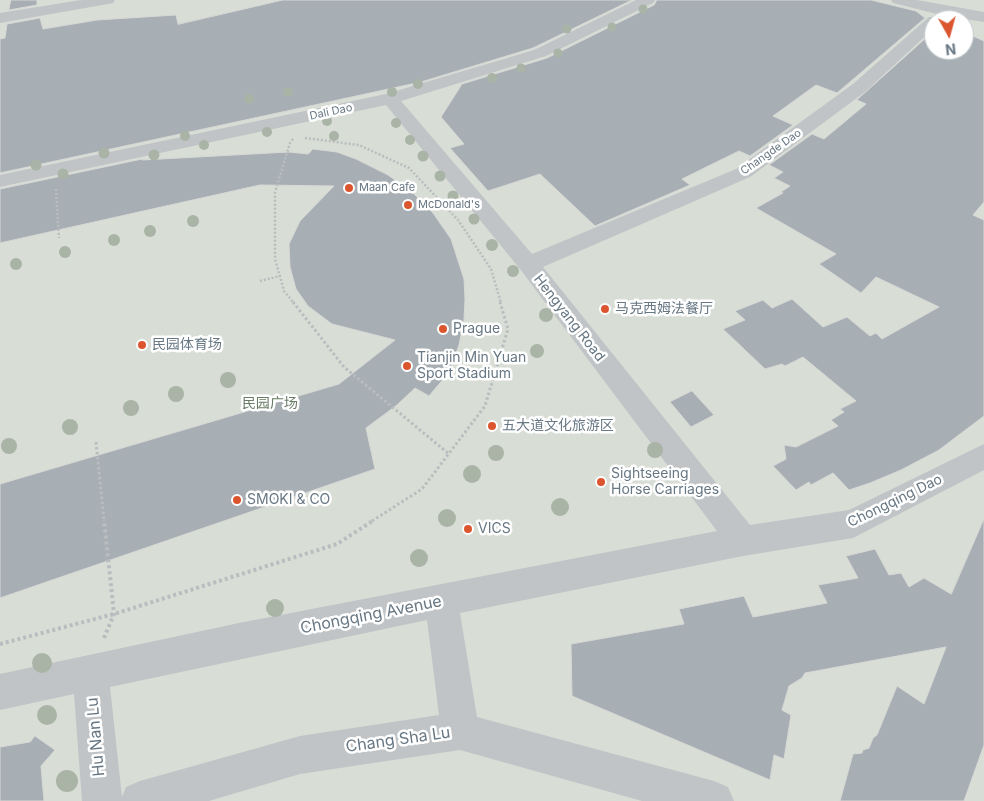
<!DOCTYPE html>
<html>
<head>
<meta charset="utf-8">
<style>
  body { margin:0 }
  #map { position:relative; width:984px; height:801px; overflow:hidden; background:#f7f7f4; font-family:Inter,sans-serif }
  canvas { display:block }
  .north { position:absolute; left:924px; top:10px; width:50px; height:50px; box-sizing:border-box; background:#fff; border:1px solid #c2c9cd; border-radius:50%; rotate:173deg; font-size:14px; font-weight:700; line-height:20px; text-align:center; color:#677783 }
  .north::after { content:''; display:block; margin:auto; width:18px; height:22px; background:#db552f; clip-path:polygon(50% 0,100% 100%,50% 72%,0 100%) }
</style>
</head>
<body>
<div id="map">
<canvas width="984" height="801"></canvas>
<div class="north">N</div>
</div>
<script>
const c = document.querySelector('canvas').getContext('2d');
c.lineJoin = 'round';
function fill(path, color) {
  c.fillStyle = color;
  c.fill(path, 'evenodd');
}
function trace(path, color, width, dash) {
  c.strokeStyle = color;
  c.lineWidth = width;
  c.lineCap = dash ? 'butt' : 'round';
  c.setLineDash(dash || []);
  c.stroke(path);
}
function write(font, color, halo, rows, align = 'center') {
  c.font = font + ' Inter,"Noto Sans SC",sans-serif';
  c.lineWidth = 5;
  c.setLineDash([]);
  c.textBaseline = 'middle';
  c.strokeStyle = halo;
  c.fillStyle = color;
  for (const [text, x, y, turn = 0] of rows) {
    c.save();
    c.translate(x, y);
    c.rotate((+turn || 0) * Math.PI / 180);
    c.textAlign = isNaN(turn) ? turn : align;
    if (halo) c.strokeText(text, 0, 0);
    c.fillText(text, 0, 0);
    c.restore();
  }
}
fill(new Path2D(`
  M0,0H984V801H0ZM934,20H964V50H934Z`), '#d8ddd5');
const building = new Path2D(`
  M11,0H37V5L9,10Z
  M283,0H632L533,48L421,82L0,173V39L5,38L7,24L40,18L43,29L97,20L176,15L178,24Z
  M657,0H871L916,11L925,18L837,93L816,85L773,116L793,125L750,156L739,151L682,179L690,185L595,226L540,174L488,191L450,148L464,144L441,117L462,84L547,58L654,5Z
  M934,31V50H964V32L984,41V202L973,215L984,220V416L939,450L901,470L870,483L849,490L833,473L811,485L809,482L796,490L773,466L786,459L784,445L796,447L838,426L831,420L844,412L840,409L856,401L803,357L785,366L782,364L765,369L723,329L745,320L735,311L763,300L772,308L792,299L823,327L847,317L870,336L876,333L882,339L939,307L876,277L861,293L819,264L836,254L756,208L783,193L781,192L790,186L774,178L783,172L769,165L812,134L824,139L866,104L857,100Z
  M313,149L337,152L356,159L388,175L413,193L433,213L451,239L464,279L465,299L464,320L459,345L450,371L429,396L415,388L397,405L366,428L375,469L0,598V484L339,384L395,340L332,324L308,306L296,289L290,267L289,244L300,221L334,186L260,185L0,243V189L142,159V160L289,152L308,154Z
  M692,391L714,415L691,427L670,402Z
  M984,519V745L964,801H840L853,754L862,753L863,750L869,748L873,738L877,735L897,686L924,704L946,647L805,673L802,678L789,686L782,710L791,715L784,759L774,755L770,780L572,696L571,644L684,624L679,609L744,596L753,617L827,603L818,585L858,578L846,556L875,549L889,575L901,573L909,587L924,578L951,594Z
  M35,736L55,750L41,766L44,801H0V747L30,742Z`);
fill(building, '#a7afb4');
trace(building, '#d8d8d6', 1);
trace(new Path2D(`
  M305,138L359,145L409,168L458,220L491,269L501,303
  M293,139L290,143L275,192V259L284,291L294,303
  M56,189L59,238
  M260,281L280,276`), '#babdbf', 2.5, [2, 2]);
trace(new Path2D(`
  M293,302L344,367L449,454
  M96,442L104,521
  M372,521L422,489L485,406L508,329L500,302`), '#babdbf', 3, [2.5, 2.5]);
trace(new Path2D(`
  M104,638L114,614L104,520
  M0,644L114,614L337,544L374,520`), '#babdbf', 4, [3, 3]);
fill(new Path2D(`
  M81,0H115L113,3L108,4L0,23V13Z
  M636,0H655L653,3L546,56L401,101L532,254L736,169L853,84L929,17H939L942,20H934V28L865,92L750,177L543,267L750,525L849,510L984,444V470L853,538L743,556L460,613L477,717L714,781L728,787L734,801H642L460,750L300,774L209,801H82L74,694L0,710V674L239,623L717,531L520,269L386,105L0,187V175L386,94L534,50ZM427,620L439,715L300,736L140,781L126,787L122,797L110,687Z
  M891,0H917L984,12V22L945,16L893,3Z`), '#c0c4c7');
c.fillStyle = '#a9b3a6';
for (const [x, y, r] of [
  [643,9,4.5],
  [612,27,4.5],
  [567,29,4.5],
  [558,53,4.5],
  [521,68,4.5],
  [492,78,5],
  [418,84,5],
  [288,92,5],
  [392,92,5],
  [249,99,5],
  [327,121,5],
  [396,123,5],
  [267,132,5],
  [185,136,5],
  [334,136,5],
  [410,140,5],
  [204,145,5],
  [104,153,5.5],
  [154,155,5.5],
  [423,156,5.5],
  [36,165,5.5],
  [63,174,5.5],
  [440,176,5.5],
  [453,196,5.5],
  [474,219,5.5],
  [193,221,6],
  [150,231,6],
  [114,240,6],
  [492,245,6],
  [65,252,6],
  [16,264,6],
  [513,271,6],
  [546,315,7],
  [537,351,7],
  [228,380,8],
  [176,394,8],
  [131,408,8],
  [70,427,8],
  [9,446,8],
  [655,450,8],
  [496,453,8],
  [472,474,9],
  [560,507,9],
  [447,518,9],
  [419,558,9],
  [275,608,9],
  [42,663,10],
  [47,715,10],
  [67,781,11]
]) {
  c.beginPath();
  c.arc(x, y, r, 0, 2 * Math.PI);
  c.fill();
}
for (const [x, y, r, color] of [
  [349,188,5,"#db552f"],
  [408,205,5,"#db552f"],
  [605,309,5,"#db552f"],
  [443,329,5,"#db552f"],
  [142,345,5,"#db552f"],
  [407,366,5,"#db552f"],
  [492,426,5,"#db552f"],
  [601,482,5,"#db552f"],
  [237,500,5,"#db552f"],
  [468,529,5,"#db552f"]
]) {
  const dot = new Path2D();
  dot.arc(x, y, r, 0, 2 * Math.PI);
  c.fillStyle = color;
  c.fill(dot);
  trace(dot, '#fff', 2);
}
write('11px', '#677783', '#fff', [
  ["Dali Dao",331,112,-12],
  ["Changde Dao",771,152,-35]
]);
write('11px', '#677783', '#fff', [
  ["Maan Cafe",359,188],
  ["McDonald's",418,205]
], 'left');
write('14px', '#677783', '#fff', [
  ["马克西姆法餐厅",615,309],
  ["Prague",453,329],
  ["民园体育场",152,345],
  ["Tianjin Min Yuan",417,358],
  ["Sport Stadium",417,374],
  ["五大道文化旅游区",502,426],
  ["Sightseeing",611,474],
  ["Horse Carriages",611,490],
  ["SMOKI & CO",247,500],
  ["VICS",478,529]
], 'left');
write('14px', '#677783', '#fff', [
  ["Hengyang Road",569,318,52],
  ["Chongqing Dao",895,501,-26]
]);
write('14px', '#6a7b66', '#fff', [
  ["民园广场",270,404]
]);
write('16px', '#677783', '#fff', [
  ["Chongqing Avenue",371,615,-11],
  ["Hu Nan Lu",96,737,-95],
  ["Chang Sha Lu",398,740,-8]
]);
</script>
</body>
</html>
